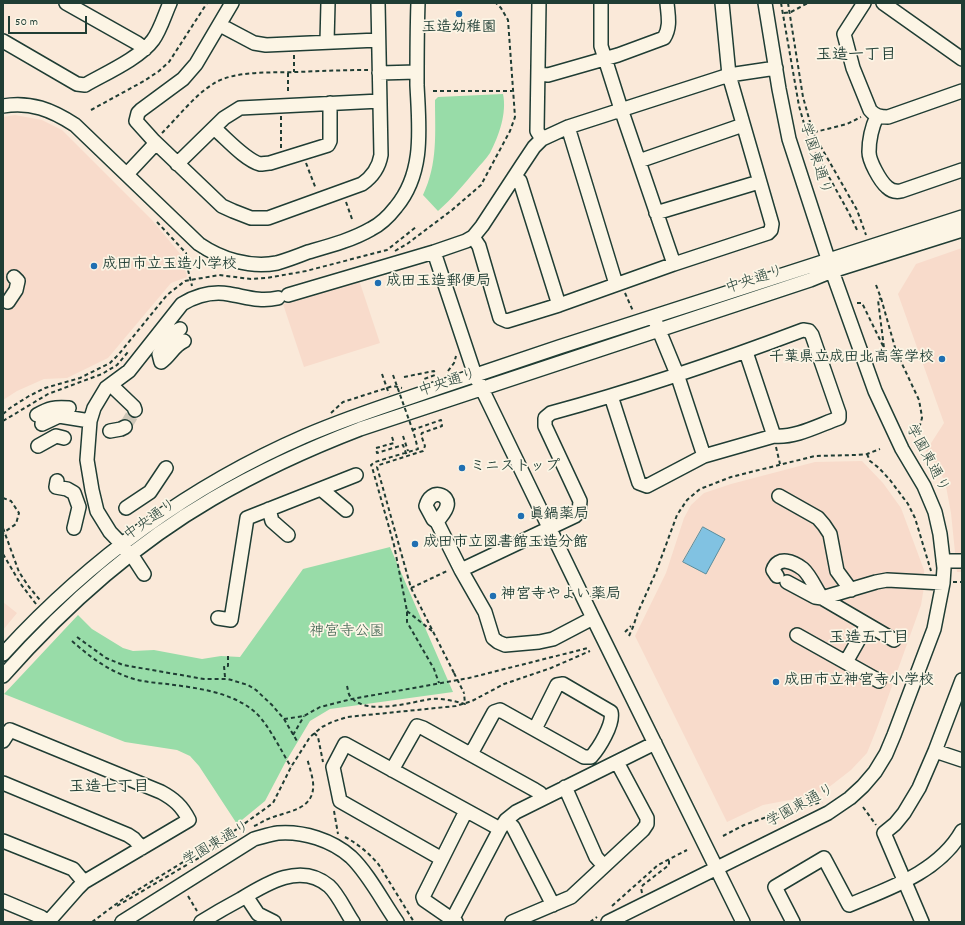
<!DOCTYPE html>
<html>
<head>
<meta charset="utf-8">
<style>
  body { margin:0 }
  #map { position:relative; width:965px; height:925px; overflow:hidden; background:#fae9d9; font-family:Dekko,sans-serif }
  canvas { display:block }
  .frame { position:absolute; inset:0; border:4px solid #1f3d34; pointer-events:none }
  .scale { position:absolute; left:8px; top:16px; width:79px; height:18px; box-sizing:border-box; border:2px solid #1f3d34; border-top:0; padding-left:5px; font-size:12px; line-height:14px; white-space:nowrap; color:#1f3d34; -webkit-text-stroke:3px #fcf5e5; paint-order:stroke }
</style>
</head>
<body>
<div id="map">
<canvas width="965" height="925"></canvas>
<div class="frame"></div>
<div class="scale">50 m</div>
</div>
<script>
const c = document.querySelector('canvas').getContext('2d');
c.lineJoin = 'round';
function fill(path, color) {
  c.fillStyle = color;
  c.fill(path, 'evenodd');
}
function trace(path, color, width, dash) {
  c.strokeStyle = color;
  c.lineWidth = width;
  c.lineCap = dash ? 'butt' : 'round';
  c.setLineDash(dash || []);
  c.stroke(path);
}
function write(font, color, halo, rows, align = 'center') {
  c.font = font + ' Dekko,"Klee One",sans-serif';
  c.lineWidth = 3.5;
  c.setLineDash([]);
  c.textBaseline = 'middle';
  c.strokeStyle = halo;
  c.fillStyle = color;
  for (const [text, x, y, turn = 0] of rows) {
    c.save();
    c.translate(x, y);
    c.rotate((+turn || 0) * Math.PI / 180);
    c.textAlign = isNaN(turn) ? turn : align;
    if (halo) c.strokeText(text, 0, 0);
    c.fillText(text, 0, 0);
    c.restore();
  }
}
fill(new Path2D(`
  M15,115L42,120L62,130L152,220L182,256L187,277L171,283L108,358L67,378L44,379L17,391L3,400V117Z
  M962,248V572H957L951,513L945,481L926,451L944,423L898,294L916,264Z
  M359,280L380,343L304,367L283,304Z
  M862,461L883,483L901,508L924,570L925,581L921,605L877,728L867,753L851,770L824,791L800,798L763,805L727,822L635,636L666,573L684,518L691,505L704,493L731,484L815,462Z
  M3,602L17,613L3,630Z`), '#f8dbcb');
fill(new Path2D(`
  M503,94C507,113 499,136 490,153C486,159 480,165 476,170C464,184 452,199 438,211L423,195C438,163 435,134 435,100L438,97Z
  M390,547L453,692L330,709L310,721L285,763L265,801L237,824L199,766L190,756L177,750L125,742L4,694L78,615L92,629L123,648L133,651L154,650L202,659L221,656L240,657L303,569Z`), '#98dca8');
const water = new Path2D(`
  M703,527L725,539L706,574L683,562Z`);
fill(water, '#81c2e2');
trace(water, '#5a8d9c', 1);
trace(new Path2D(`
  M125,427L135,410`), '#cec7b8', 13, [13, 6]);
const minor = new Path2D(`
  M66,3L137,43L145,49
  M232,3L196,64L183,79L141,110L138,113L136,121L154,141L222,206L233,211L251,218H268L362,184C372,177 379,167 381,155L378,3
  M539,3L537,131L542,139
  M601,3V46L621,109L674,264
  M864,3L844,34L853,68L870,110C875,116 880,117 888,117L962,91
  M883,3L962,59
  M220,25L254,43L266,45L378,40
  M3,41L77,84L85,85C104,74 140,58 153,40C160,31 165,14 170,3
  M327,42L328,3
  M379,73L417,72
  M539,74L548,75L618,55L664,38C671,27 668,15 667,3
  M3,106C30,101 52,110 75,125L199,244C221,259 249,268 277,263C287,260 298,256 308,252C329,246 352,240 371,229C381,224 389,216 396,207C425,172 419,127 417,85C417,58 417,30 418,3
  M877,116C872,127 869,139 869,152C869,161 880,181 887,187C891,191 896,192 901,191L962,170
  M568,127L616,284
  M214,128C226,138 245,160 260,164C263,164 267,163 270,163L328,145L330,141V103
  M639,161L743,125
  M177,164L224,118L240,108L380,101
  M127,174L156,143
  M514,177L520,181L559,305
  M656,213L759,182
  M473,237L479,246L500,318L507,321L559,305L674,264L768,233L771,230L772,224L729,75L722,3
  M434,252L475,375L482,389L593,618L743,922
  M288,295L434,252L466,241L473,237L482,226L522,165L534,147L542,139L568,127L729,75L776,68
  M8,302L16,290L18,281L14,277
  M656,323L677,374L704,456
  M180,329L176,331L159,354L161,362C170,356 174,345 184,341
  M746,352L774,436
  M111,385L134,407L135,410
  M37,415C49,408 54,407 69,408
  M42,424L59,416L90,421
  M110,431L121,429L125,427
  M38,446L56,436L64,438
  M57,481L56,487L67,489L74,493L79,507L74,528
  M321,489L346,510
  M779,496L818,518L824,525L830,534L837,571L851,590
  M126,508L150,492L166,468
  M269,509L272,521L288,535
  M437,522C440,517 446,512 447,506C450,495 431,487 426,506L433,519L437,522L461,570L485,612L493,638L498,642L505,645L539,642L553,639L593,618
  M943,561H962
  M461,570L575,516L579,512L580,501L545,426V418L551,413C636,390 721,361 803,330L809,331L812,335L839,413V418C819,425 796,438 774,436L704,456L647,486L639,483L611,396
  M144,574L131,554L110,532L97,511L92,490L87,460L90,421L94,408L106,388L129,371L182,304C197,295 212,291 229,294C247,297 259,302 278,298
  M777,576L773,570C778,555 794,562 803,569C810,575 817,591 822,598
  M787,582L815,597L822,598L894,640
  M822,598L876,582L887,580L943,583
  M218,618L231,620L247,518L356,475
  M797,635L879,681
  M3,654C88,561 190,486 305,436C340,421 375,409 411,397C460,380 509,364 559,347C693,303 828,261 962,217
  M846,662L867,625
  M3,676C63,608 133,545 212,499C260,471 308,449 360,429L810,280L832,271L962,230
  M535,729L557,685L563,684L611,712C614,724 599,748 591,757
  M3,741L10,730L161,792C174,799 182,806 189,820L84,882L78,888L48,922
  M935,751L962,760
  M471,754L494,712L500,710L584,757H591
  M392,770L417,726L423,728L535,790L540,793L543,798
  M3,783L128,835L134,839L142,848
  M565,787L596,857L604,866
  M506,820L513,827L553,905
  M3,841L73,869L84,882
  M442,859L340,801L333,767L345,744L500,829
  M246,896L258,914L274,922
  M3,901L41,917L48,922
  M122,922L254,839C262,837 270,834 278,833C303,831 332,840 351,857C368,873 383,902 397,922
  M201,922C214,914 228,906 241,899C267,883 301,862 329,886C338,894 346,912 353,922
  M451,922L500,829L506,820L516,812L655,743
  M456,922L424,900L423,897L466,811
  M512,922L571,897L643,830L647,824V818L617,762
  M608,922L828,813L850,798L863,786L875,772L886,754L894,735L934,629L943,583L944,568L940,534L935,512L924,486L902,449L875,391L832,271L789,139L779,89L765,3
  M793,922L775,887L824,858L849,905C890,888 939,872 962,831
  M922,922L884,833L895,824L904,813L919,788L935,751L962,680`);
trace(minor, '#1f3d34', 16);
trace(new Path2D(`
  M781,3L799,106L809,141L849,213L858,232
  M788,3L803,97L813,133L857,210L866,235
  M784,13L791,12L808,3
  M294,55V72
  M288,73V94
  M433,91H512
  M91,110L144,81L159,71L169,62L207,3
  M281,116V148
  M162,133C177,118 195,95 213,84C234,70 272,73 297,72C321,71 344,70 368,70
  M807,134L847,124L861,117
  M306,163L316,189
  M346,202L352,219
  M157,222L186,253L188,270
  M395,251L407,244L452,210L481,185L510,131L515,117L508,20L501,8L496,3
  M876,285L881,298L896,351L919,400L921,411L922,418L920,425L912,433
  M625,293L633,311
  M857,303H862L884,348L878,300L881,298
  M448,371L454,363L456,356
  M382,374L389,394
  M404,377L434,371L435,375L424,379
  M331,413L343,402L393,386L402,388
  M3,414L10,408L29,396L45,388L80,378L110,363L119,354L167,295L185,281L219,275L251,279L267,278L306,271L387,250L416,227
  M3,421L48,394L102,374L117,365L128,352
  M412,430L441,420L442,426L422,433L421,435L425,446L423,451L379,465L377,467L411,588L454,673
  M414,434L418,449L375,462L371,465L372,467L394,545L407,611V622L434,669L439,683
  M403,436L408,451
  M392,437L394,443L376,448L377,453L403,445L407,456
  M776,447L780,464
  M867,454L870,461L879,468L890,480L908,504L915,518L931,571
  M3,498L11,501L19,513L16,524L3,533
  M3,528L19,572L29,587L40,600
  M3,554L20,583L36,604
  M953,582H962
  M411,588L449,570
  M407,611L432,631
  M625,632L631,626
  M629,636L633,627L638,612L656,572L677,515L687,500L700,489L731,477L815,456L857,455L867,454L880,449
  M77,637L106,658L123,665L204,679H228L248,685L256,690L272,705L284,719L297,741
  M72,641C90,657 110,672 134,679C145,682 156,683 167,684C197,688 233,692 256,713C268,724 282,752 291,767
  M225,677L224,666H228V655
  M347,686C348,689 348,695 351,697C366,716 411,702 431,699C443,698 454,701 465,704L464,693
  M284,719L304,716L320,707L352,699L469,678L588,648
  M314,733L318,737L323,762
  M293,735L304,716
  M863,807L876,825
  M334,811L338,834
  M254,826C259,824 263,821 268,819C286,811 316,811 313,782C312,774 309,766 307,758
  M723,836L744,825L767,817L822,802
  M345,837C358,844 370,854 379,865L414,922
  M642,893L641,888L643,885L669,865V859
  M188,896L197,911
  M117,906L224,843
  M612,906L658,865L687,850
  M92,922L123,899L237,829L273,803L291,767L310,737L322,727L332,722L347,717L456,706L472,701L504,684L551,668L590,651
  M590,922L597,917`), '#1f3d34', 2, [4, 3]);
trace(minor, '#fcf5e5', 13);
trace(new Path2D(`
  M188,270L192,286
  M393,375L414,434
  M454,673L464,693`), '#1f3d34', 2, [4, 3]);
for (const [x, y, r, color] of [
  [459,14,4,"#1f6fb2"],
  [94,266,4,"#1f6fb2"],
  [378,283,4,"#1f6fb2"],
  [942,359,4,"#1f6fb2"],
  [462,468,4,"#1f6fb2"],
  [521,516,4,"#1f6fb2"],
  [415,544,4,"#1f6fb2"],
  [493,596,4,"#1f6fb2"],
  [776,682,4,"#1f6fb2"]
]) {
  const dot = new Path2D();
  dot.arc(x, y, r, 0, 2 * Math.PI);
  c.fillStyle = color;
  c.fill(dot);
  trace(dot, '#fcf5e5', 1.5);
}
write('bold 15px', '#1f3d34', '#fcf5e5', [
  ["玉造幼稚園",459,29,"center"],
  ["成田市立玉造小学校",102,266],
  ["成田玉造郵便局",386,283],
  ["千葉県立成田北高等学校",934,359,"right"],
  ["ミニストップ",470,468],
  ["眞鍋薬局",529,516],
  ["成田市立図書館玉造分館",423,544],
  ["神宮寺やよい薬局",501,596],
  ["成田市立神宮寺小学校",784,682]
], 'left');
write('15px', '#1f3d34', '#fcf5e5', [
  ["学園東通り",814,159,73],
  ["中央通り",755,281,-18],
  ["中央通り",448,384,-18],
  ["学園東通り",926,459,62],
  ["中央通り",151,521,-35],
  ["学園東通り",801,807,-28],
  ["学園東通り",217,845,-30]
]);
write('15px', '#375d4b', '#fcf5e5', [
  ["神宮寺公園",347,633]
]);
write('bold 16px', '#1f3d34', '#fcf5e5', [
  ["玉造一丁目",856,57],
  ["玉造五丁目",869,640],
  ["玉造七丁目",109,789]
]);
</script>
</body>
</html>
